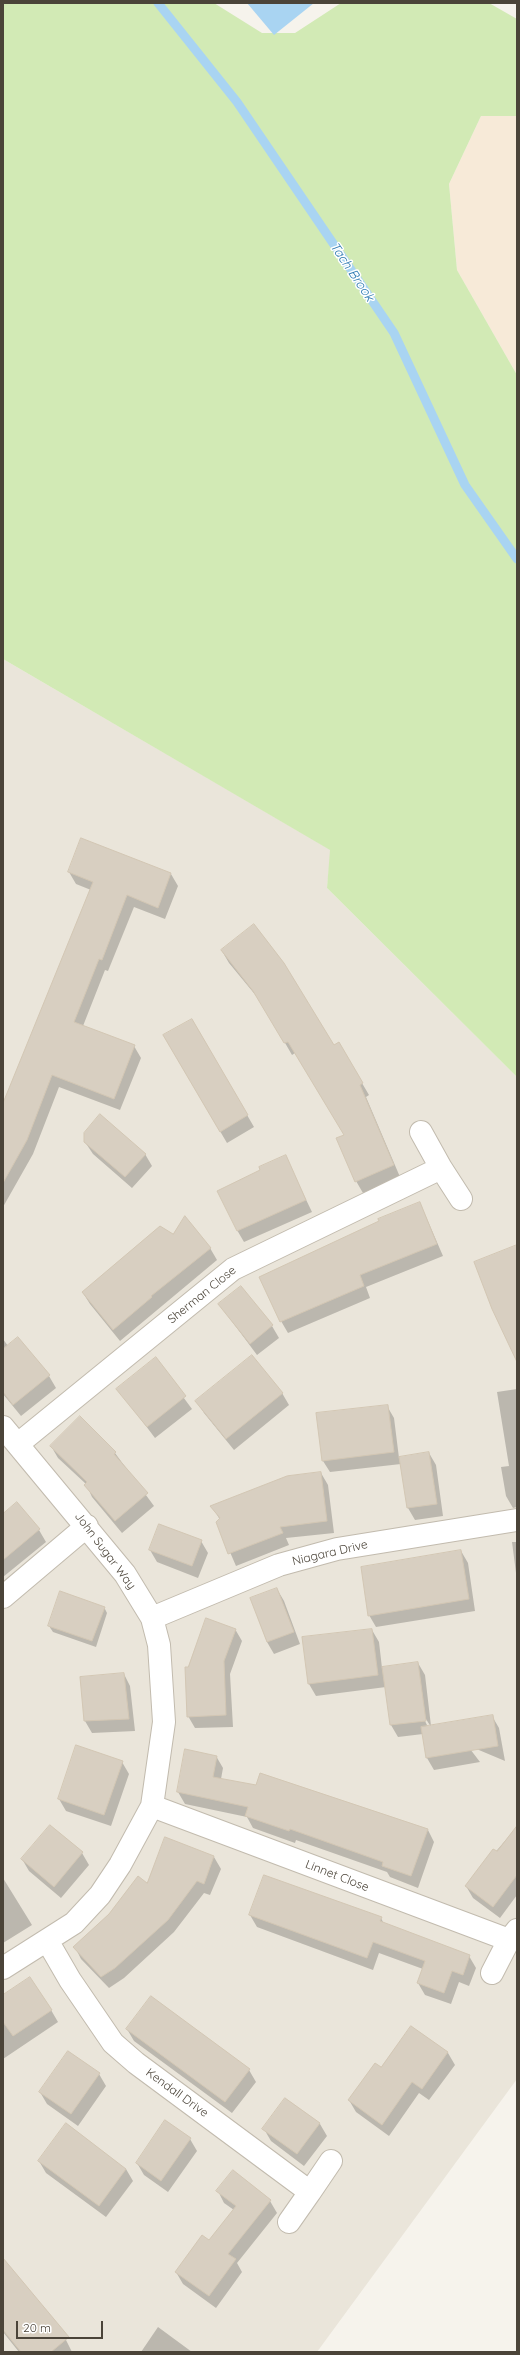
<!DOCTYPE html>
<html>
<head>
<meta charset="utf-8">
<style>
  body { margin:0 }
  #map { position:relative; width:520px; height:2355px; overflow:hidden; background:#f6f3ec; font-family:Quicksand,sans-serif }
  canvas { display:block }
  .frame { position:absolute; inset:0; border:4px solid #4b4439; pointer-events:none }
  .scale { position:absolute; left:16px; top:2321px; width:87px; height:18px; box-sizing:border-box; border:2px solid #4b4439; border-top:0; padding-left:5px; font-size:12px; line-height:14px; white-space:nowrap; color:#4b4439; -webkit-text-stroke:3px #fff; paint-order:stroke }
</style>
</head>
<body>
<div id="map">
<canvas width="520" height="2355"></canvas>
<div class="frame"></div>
<div class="scale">20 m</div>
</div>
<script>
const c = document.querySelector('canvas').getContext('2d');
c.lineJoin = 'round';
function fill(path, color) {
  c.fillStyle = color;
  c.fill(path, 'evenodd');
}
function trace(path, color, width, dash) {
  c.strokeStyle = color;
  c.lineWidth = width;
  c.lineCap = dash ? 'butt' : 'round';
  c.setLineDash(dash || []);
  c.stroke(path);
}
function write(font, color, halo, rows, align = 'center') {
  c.font = font + ' Quicksand,sans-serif';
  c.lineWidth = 3;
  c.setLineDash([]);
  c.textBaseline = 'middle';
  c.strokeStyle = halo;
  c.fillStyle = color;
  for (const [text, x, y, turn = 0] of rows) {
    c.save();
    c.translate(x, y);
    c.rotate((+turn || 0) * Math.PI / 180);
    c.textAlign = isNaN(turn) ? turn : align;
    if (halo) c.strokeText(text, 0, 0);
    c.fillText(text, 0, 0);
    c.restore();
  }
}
fill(new Path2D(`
  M3,659L331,850L327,888L517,1077V2079L317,2352H3Z`), '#eae5da');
fill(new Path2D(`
  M481,116H517V375L457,270L449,184Z`), '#f7ead8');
fill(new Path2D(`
  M3,3H214L262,33H295L341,3H489L517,19V116H481L449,184L457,270L517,375V1077L327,888L330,850L3,659Z`), '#d2eab5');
fill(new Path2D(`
  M247,3H314L274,35Z`), '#a9d4f2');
fill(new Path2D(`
  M81,839L171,874L178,886L165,919L134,907L108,971L105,970L83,1026L134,1046L141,1058L120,1110L59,1087L33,1154L3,1207V1106L91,890L76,884L69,872Z
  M222,951L333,1047L339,1044L369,1095L366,1097L400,1177L363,1193L356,1181L345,1135L295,1053L292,1055L262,1003L229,963Z
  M192,1020L254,1127L227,1143L164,1036Z
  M85,1142L145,1154L152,1166L132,1188L93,1154Z
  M285,1156L312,1212L244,1242L237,1230L261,1170Z
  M420,1203L443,1256L366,1287L370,1298L288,1333L281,1321Z
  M210,1248L217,1260L120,1341L90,1304L83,1293Z
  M219,1304L272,1326L279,1338L257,1355Z
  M3,1339L8,1346L49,1376L56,1388L21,1416L3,1394Z
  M155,1359L192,1409L155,1438L118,1389Z
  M517,1389V1507L513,1508L506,1496L501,1467L509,1466L497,1392Z
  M282,1393L289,1405L234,1450L204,1413L197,1402Z
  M387,1406L394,1418L399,1458L429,1453L436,1465L443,1516L415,1520L408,1508L401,1464L330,1472L323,1461Z
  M51,1446L115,1453L154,1506L122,1533L92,1497L86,1484L58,1458Z
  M321,1473L328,1485L334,1533L286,1538L289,1545L236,1566L217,1522L220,1520L212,1506Z
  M17,1503L39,1530L46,1542L3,1577V1515Z
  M201,1541L208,1553L198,1578L157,1562L150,1550Z
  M512,1542H517V1574L516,1573Z
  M461,1551L468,1563L475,1611L376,1627L369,1615Z
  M277,1589L284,1601L300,1644L274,1654L267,1642L251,1599Z
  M104,1607L107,1613L96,1647L53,1632L49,1626Z
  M235,1629L242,1641L230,1674L233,1727L195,1728L188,1716L189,1668Z
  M372,1630L379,1642L382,1668L418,1663L425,1675L431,1726L492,1716L499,1728L505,1761L467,1745L480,1762L434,1770L427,1758L423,1734L398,1737L391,1725L386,1687L316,1696L309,1684L303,1638ZM424,1716L431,1727H428L423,1717Z
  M124,1674L130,1686L135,1731L92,1733L85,1721Z
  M216,1756L223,1768L221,1779L428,1830L434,1842L418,1888L390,1877L387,1872L296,1840L295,1843L253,1828L247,1817L185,1804L178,1792Z
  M122,1762L129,1774L111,1826L66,1811L59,1799Z
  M517,1827V1895L500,1918L473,1898L466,1886Z
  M165,1839L214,1857L221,1869L210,1895L204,1893L174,1932L124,1978L109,1988L81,1959L75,1947L148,1884Z
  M82,1853L89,1865L61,1898L29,1871L22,1859Z
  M264,1877L381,1918L384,1924L469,1956L476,1968L469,1986L459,1982L451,2004L425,1995L418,1983L423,1969L379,1953L373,1970L257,1927L250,1915Z
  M3,1878L32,1925L3,1943Z
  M3,1996L51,2010L58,2022L3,2059Z
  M411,2027L448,2053L455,2065L429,2100L419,2093L389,2136L356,2112L349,2100L381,2069Z
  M127,2029L249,2070L256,2082L232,2113L134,2041Z
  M68,2052L99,2074L106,2086L78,2126L47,2104L40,2092Z
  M286,2099L320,2124L327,2136L304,2166L271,2141L264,2129Z
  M190,2139L197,2151L168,2192L144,2175L137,2163Z
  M39,2161L126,2169L133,2181L106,2217L46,2173Z
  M218,2191L270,2201L277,2213L237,2263L242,2272L216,2308L183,2284L176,2272L209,2241L234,2210L224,2203Z
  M3,2260L66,2340L72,2352H19L3,2332Z
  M158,2327L192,2352H141Z`), '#0003');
trace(new Path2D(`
  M158,3L237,102L394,333L465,485L517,559`), '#a9d4f2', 9);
const building = new Path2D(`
  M81,838L171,873L158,908L127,895L102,960L99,959L74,1022L135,1045L114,1099L52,1075L27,1140L3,1183V1103L93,882L68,872Z
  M254,924L284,963L334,1045L339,1042L363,1083L360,1085L394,1165L355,1182L336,1138L344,1135L288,1042L284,1043L253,991L221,950Z
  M192,1019L248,1115L220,1132L163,1035Z
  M100,1114L146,1154L125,1177L84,1142V1133Z
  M286,1155L306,1200L237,1231L217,1191L260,1170L259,1167Z
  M420,1202L437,1244L360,1275L364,1286L280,1322L259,1277L379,1221L378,1219Z
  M185,1216L211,1248L151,1296L152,1297L113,1330L82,1292L160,1226L173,1234Z
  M517,1245V1362L492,1309L474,1262Z
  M241,1286L273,1325L250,1344L218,1304Z
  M18,1337L50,1375L13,1405L3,1392V1349Z
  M252,1355L283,1393L226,1439L195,1401Z
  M156,1357L186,1396L147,1427L116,1389Z
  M388,1405L394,1452L322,1461L316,1413Z
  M80,1416L116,1452L114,1454L148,1493L115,1521L84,1485L87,1482L50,1446Z
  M429,1452L437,1504L407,1508L399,1457Z
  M321,1472L327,1521L280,1527L283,1533L228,1554L216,1522L220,1518L210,1506L287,1476Z
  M17,1502L40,1529L3,1560V1514Z
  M159,1524L202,1540L192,1566L149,1550Z
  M461,1550L469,1599L368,1616L361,1567Z
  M277,1588L294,1632L267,1642L250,1598Z
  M60,1591L105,1607L92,1641L48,1626Z
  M206,1618L236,1629L224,1661L226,1715L187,1717L185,1667H188Z
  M372,1629L378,1675L308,1684L302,1637Z
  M418,1662L426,1721L390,1725L382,1667Z
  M124,1673L129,1719L84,1721L80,1677Z
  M493,1715L498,1746L426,1758L421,1727Z
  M76,1745L123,1761L104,1815L58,1799Z
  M185,1749L217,1756L213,1777L256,1785L260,1773L428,1829L411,1876L382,1866L383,1862L290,1829L289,1831L245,1816L248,1807L177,1792Z
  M50,1825L83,1852L54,1887L21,1859Z
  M517,1826V1875L493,1907L465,1886L493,1849L497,1851Z
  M165,1837L214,1856L204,1884L197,1881L168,1920L115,1968L101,1977L73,1947L109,1914L138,1876L147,1883Z
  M264,1875L382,1917L380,1921L470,1955L463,1975L452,1971L444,1993L417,1983L425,1961L373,1942L367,1958L249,1915Z
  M30,1977L52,2010L13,2036L3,2022V1995Z
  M151,1996L250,2069L225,2102L126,2029Z
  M411,2026L448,2052L422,2089L412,2082L382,2125L348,2100L375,2063L381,2067Z
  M68,2051L100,2073L71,2114L39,2092Z
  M285,2098L320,2123L297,2154L262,2129Z
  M165,2120L191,2138L161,2181L136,2163Z
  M66,2123L126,2169L99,2206L38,2161Z
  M233,2170L271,2200L228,2254L236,2259L209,2296L175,2272L202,2235L209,2240L236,2206L216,2191Z
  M3,2258L69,2337L51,2352H21L3,2330Z`);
fill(building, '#d8cfc1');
trace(building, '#d3c7b4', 1);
const minor = new Path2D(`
  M421,1132L441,1168
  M3,1427L125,1574L152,1618L159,1645L164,1722L152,1806L120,1865L100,1895L74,1923L3,1968
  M18,1444L233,1269L441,1168L461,1199
  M3,1597L87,1526
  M152,1618L279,1565L337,1549L517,1520
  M152,1806L509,1940L517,1930
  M48,1942L70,1980L98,2021L113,2043L136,2063L310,2192L289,2222
  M492,1973L509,1940
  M310,2192L331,2161`);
trace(minor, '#c2bbae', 24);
trace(minor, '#fff', 22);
write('12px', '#4b4439', '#fff', [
  ["Sherman Close",202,1295,-39],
  ["John Sugar Way",105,1551,53],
  ["Niagara Drive",330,1553,-13],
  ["Linnet Close",337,1876,21],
  ["Kendall Drive",177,2093,36]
]);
write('italic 13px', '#2e7ab2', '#fff', [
  ["Tach Brook",352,272,56]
]);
</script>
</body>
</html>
